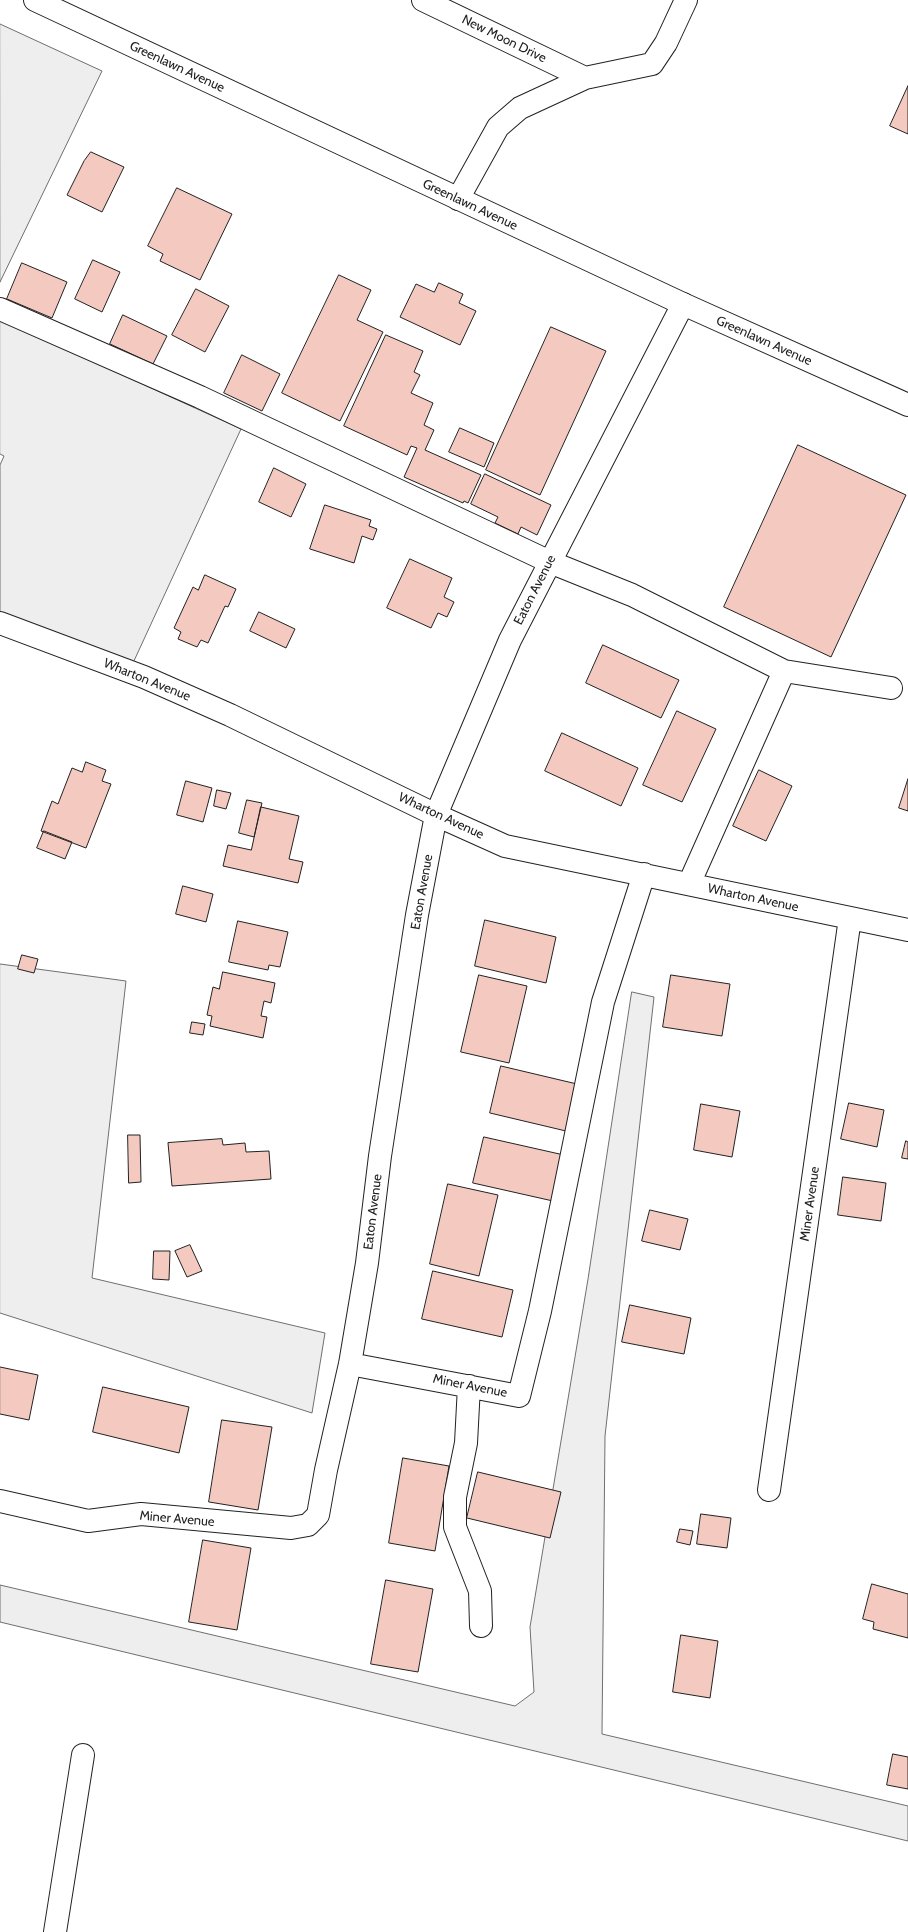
<!DOCTYPE html>
<html>
<head>
<meta charset="utf-8">
<style>
  body { margin:0 }
  canvas { display:block; background:#fff }
</style>
</head>
<body>
<canvas width="908" height="1932"></canvas>
<script>
const c = document.querySelector('canvas').getContext('2d');
c.lineJoin = 'round';
function fill(path, color) {
  c.fillStyle = color;
  c.fill(path, 'evenodd');
}
function trace(path, color, width, dash) {
  c.strokeStyle = color;
  c.lineWidth = width;
  c.lineCap = dash ? 'butt' : 'round';
  c.setLineDash(dash || []);
  c.stroke(path);
}
function write(font, color, halo, rows, align = 'center') {
  c.font = font + ' Cabin,sans-serif';
  c.lineWidth = 3;
  c.setLineDash([]);
  c.textBaseline = 'middle';
  c.strokeStyle = halo;
  c.fillStyle = color;
  for (const [text, x, y, turn = 0] of rows) {
    c.save();
    c.translate(x, y);
    c.rotate((+turn || 0) * Math.PI / 180);
    c.textAlign = isNaN(turn) ? turn : align;
    if (halo) c.strokeText(text, 0, 0);
    c.fillText(text, 0, 0);
    c.restore();
  }
}
const green = new Path2D(`
  M0,24L102,71L0,282Z
  M0,319L241,429L133,663L0,612V465L4,456L0,454Z
  M0,964L126,981L92,1278L325,1333L312,1413L0,1313Z
  M632,992L654,997L605,1436L602,1734L908,1806V1841L0,1622V1585L515,1706L534,1692L530,1627L588,1279Z`);
fill(green, '#eee');
trace(green, '#6f6f6f', 1);
const building = new Path2D(`
  M908,86V134L890,126Z
  M91,152L124,167L102,212L67,195L84,161Z
  M177,188L232,214L200,280L160,261L163,254L148,246Z
  M93,260L120,272L102,312L75,299Z
  M22,263L67,282L52,318L7,299Z
  M339,275L371,290L357,320L383,332L340,421L282,393Z
  M439,283L463,294L459,303L476,311L460,345L400,317L416,284L434,292Z
  M196,289L229,306L205,352L172,335Z
  M123,315L167,336L153,364L110,344Z
  M551,327L606,351L540,495L486,470Z
  M386,335L423,351L414,372L420,375L411,393L433,403L424,425L434,430L425,450L481,475L468,503L464,501L463,503L404,477L417,448L411,446L407,455L344,426Z
  M242,355L280,374L262,411L224,393Z
  M460,428L494,443L484,467L449,452Z
  M798,445L906,495L831,657L724,607Z
  M274,468L306,484L291,517L259,502Z
  M485,474L551,505L537,535L521,527L518,534L495,523L498,517L471,504Z
  M325,505L371,520L369,526L377,529L373,540L362,536L354,563L310,549Z
  M410,559L452,578L444,597L454,602L447,617L438,613L431,628L387,608Z
  M205,575L236,589L228,607L225,606L208,643L201,640L197,647L178,639L181,632L174,628L193,587L198,590Z
  M259,612L295,629L286,648L250,631Z
  M603,645L679,680L661,718L586,683Z
  M677,711L716,729L682,802L643,785Z
  M562,733L638,768L621,806L545,771Z
  M86,762L106,770L102,781L111,784L86,848L41,831L52,801L58,804L72,768L82,772Z
  M759,770L792,786L766,841L733,826Z
  M908,779V811L899,808Z
  M186,781L212,788L203,822L177,815Z
  M217,790L231,793L226,809L214,806Z
  M247,800L262,803L254,837L239,833Z
  M261,807L299,816L289,859L303,862L298,883L223,866L228,845L251,850Z
  M44,831L72,842L65,859L37,848Z
  M183,886L213,894L206,922L176,914Z
  M485,920L556,937L546,983L475,966Z
  M238,921L288,932L280,967L269,965L268,970L229,962Z
  M22,955L38,959L34,973L18,969Z
  M223,972L275,983L271,1003L264,1001L261,1016L267,1017L263,1038L210,1026L212,1016L207,1015L213,987L219,989Z
  M479,975L527,986L509,1063L461,1052Z
  M671,975L730,984L722,1036L663,1027Z
  M192,1022L205,1024L203,1035L190,1033Z
  M501,1066L577,1084L566,1131L490,1113Z
  M849,1103L884,1110L877,1147L841,1139Z
  M701,1104L740,1111L732,1157L694,1150Z
  M128,1135H140L141,1182L129,1183Z
  M484,1137L564,1155L553,1201L473,1183Z
  M222,1139L223,1145L245,1143L246,1152L269,1151L271,1179L172,1186L168,1143Z
  M906,1141L908,1142V1159L902,1158Z
  M843,1177L886,1183L881,1221L838,1215Z
  M448,1184L498,1195L479,1276L430,1264Z
  M650,1210L688,1219L680,1250L642,1241Z
  M190,1245L202,1271L187,1277L175,1251Z
  M154,1251H170L169,1280L153,1279Z
  M433,1271L513,1290L502,1337L422,1319Z
  M630,1305L691,1318L684,1354L622,1342Z
  M0,1367L38,1375L29,1420L0,1414Z
  M103,1387L189,1407L179,1453L93,1432Z
  M222,1420L272,1427L258,1510L209,1502Z
  M403,1458L449,1466L435,1551L389,1543Z
  M478,1472L561,1492L550,1538L467,1518Z
  M701,1514L731,1518L727,1548L697,1544Z
  M680,1529L693,1531L690,1545L677,1542Z
  M203,1540L251,1548L237,1630L189,1622Z
  M386,1580L433,1589L418,1672L371,1664Z
  M872,1584L908,1594V1638L873,1629L874,1622L863,1619Z
  M681,1635L718,1641L710,1698L673,1692Z
  M893,1754L908,1757V1789L887,1785Z`);
fill(building, '#f3c9c0');
trace(building, '#222', 1);
const minor = new Path2D(`
  M423,0L585,78
  M458,199L498,127L520,108L585,78L652,64L666,43L686,0
  M0,309L200,397L550,562L632,595L784,671L891,688
  M0,623L144,677L230,715L436,815L505,846L908,930
  M689,884L784,671
  M350,1364L519,1396L540,1311L603,1002L644,874
  M469,1386L466,1443L455,1497V1527L480,1591L481,1626
  M769,1490L850,918
  M0,1501L88,1521L141,1514L291,1528L308,1525L318,1515L326,1470L350,1364L367,1263L380,1156L417,915L436,815L510,640L683,304
  M55,1932L83,1755`);
const major = new Path2D(`
  M35,0L683,304L908,405`);
trace(minor, '#222', 24);
trace(major, '#222', 24);
trace(minor, '#fff', 22);
trace(major, '#fff', 22);
write('13px', '#222', '#fff', [
  ["New Moon Drive",504,39,26],
  ["Greenlawn Avenue",177,67,25],
  ["Greenlawn Avenue",470,205,25],
  ["Greenlawn Avenue",764,341,24],
  ["Eaton Avenue",535,590,-63],
  ["Wharton Avenue",147,680,22],
  ["Wharton Avenue",441,816,25],
  ["Eaton Avenue",422,892,-80],
  ["Wharton Avenue",753,898,12],
  ["Miner Avenue",810,1204,-82],
  ["Eaton Avenue",373,1212,-83],
  ["Miner Avenue",470,1386,11],
  ["Miner Avenue",177,1519,5]
]);
</script>
</body>
</html>
